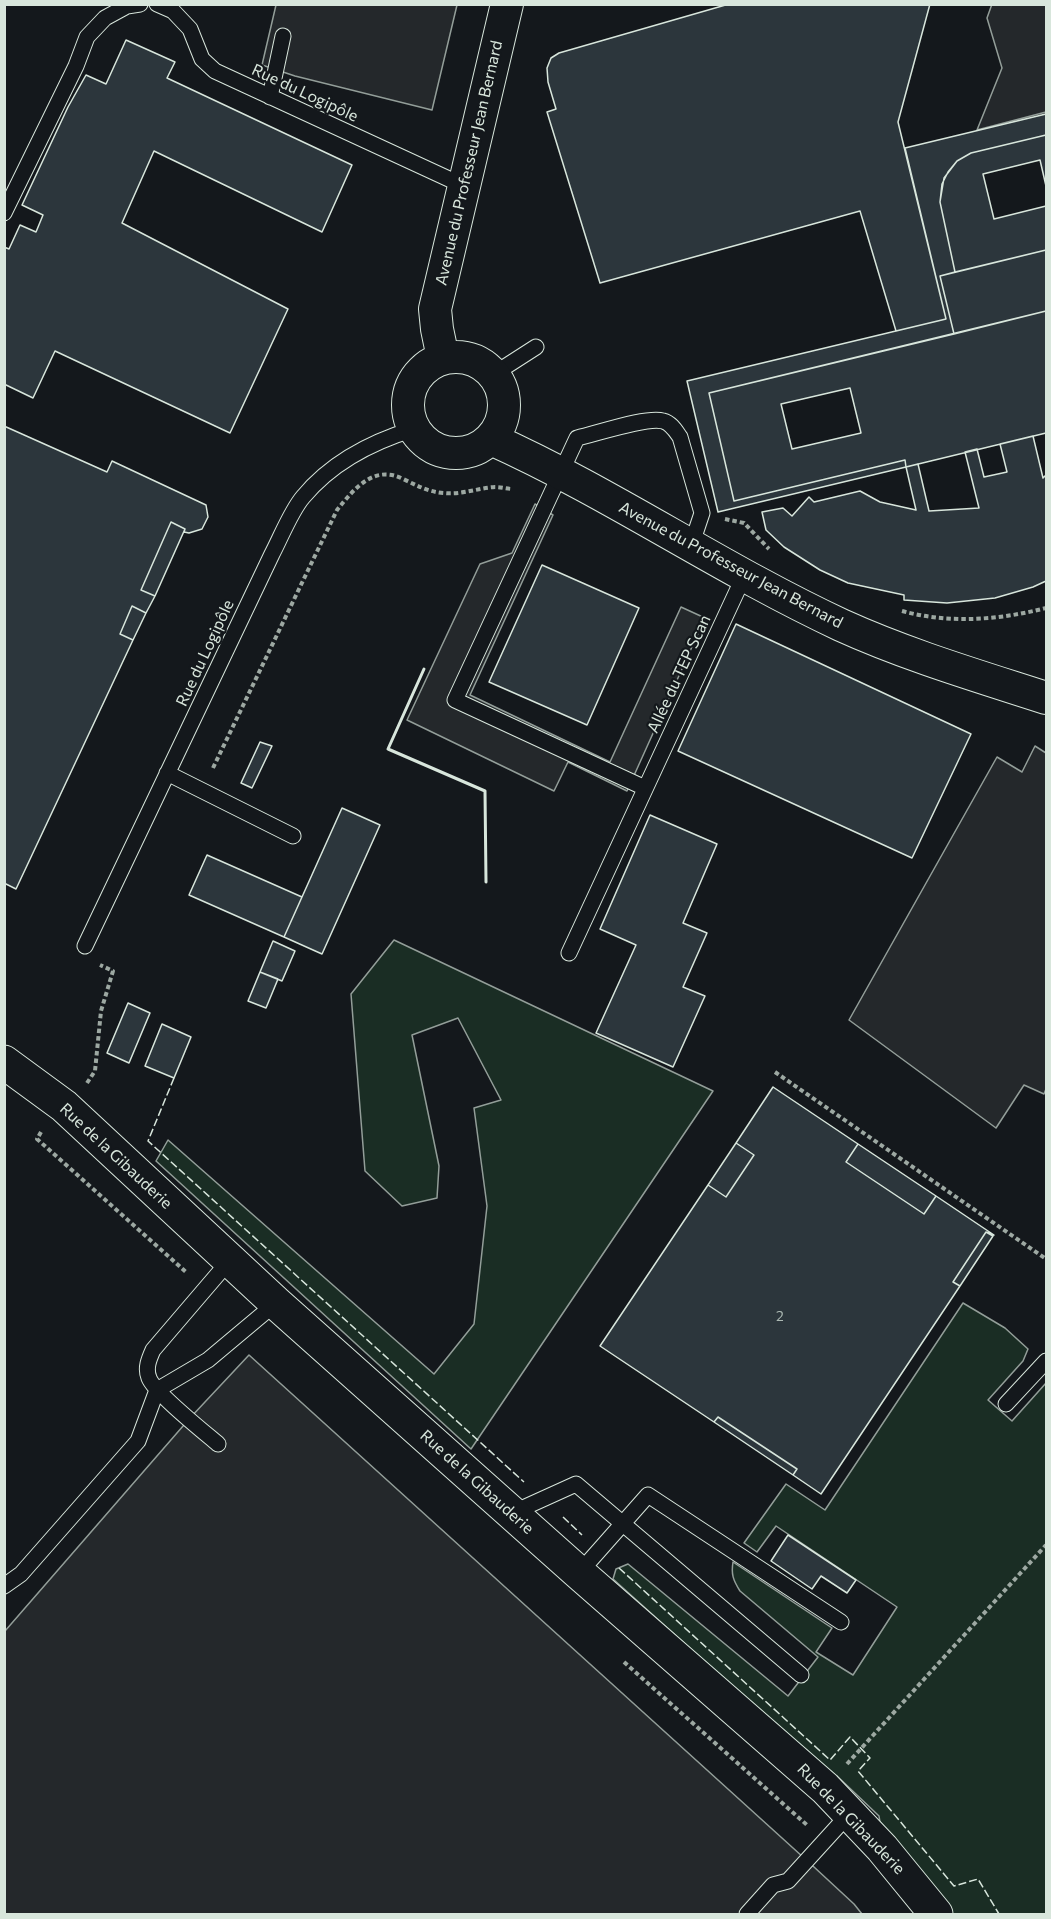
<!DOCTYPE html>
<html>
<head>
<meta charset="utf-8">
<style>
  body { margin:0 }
  #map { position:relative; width:1051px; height:1919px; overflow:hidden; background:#14181c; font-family:Commissioner,sans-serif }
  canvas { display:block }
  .frame { position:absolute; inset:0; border:6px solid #d8e6dc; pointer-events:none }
</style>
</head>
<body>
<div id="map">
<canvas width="1051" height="1919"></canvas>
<div class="frame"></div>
</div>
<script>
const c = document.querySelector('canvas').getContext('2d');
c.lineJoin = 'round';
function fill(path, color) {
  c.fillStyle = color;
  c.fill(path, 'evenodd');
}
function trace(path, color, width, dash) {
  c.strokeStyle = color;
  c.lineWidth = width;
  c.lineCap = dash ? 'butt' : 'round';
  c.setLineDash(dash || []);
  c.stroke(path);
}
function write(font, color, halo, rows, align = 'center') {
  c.font = font + ' Commissioner,sans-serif';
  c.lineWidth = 4.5;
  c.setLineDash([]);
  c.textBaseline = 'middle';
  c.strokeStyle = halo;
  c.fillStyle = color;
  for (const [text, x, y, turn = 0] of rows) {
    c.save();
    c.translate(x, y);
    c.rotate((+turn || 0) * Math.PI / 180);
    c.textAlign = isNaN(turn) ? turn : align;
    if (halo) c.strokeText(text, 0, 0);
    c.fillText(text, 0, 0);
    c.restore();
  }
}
const green = new Path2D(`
  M394,940L713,1091L471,1449L156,1161L168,1140L434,1374L474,1324L487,1206L474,1108L501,1100L458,1018L412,1035L439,1166L437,1198L402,1206L365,1171L351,994Z
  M963,1303L1005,1328L1028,1349L1023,1361L988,1400L1012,1421L1046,1383V1914H953L880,1822L879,1816L837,1776L834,1778L613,1579L616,1569L628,1564L788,1696L818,1657L740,1591C733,1580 731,1574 733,1562L832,1628L816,1652L853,1675L897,1607L776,1526L757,1552L744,1543L786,1484L825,1510Z`);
fill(green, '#1a2d24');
trace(green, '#939e99', 1.5);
const parking = new Path2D(`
  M992,4L1046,5V112L977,130L1002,68L987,18Z
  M276,5H457L432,110L295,76L262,65Z
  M535,504L553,515L470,695L610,762L681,607L705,618L627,791L568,762L554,791L407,720L480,564L512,553Z
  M1035,746L1046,753V1089L1044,1094L1024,1085L996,1128L849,1020L997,757L1022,772Z
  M249,1355L814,1867L854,1904L862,1914H5V1631L190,1418Z`);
fill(parking, '#24282b');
trace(parking, '#939e99', 1.5);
const building = new Path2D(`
  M729,4H930L898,122L946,319L896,331L860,211L600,283L547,112L556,109L548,82L547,68L551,58L559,53Z
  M126,40L175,62L167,78L352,165L322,232L154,151L122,223L288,309L230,433L55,351L33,398L4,384V247L9,249L20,225L36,232L43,215L22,205L68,107L86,75L106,84Z
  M1046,114V135L971,153L957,161L944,178L940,202L955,272L940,276L954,334L709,393L734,501L905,460L906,467L718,512L687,381L946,319L905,148Z
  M1046,135V186L1040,160L983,174L994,219L1046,206V250L955,272L940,202L942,184L948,172L957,161L971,153Z
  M1046,250V311L954,334L940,276Z
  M1046,311V433L906,467L905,460L734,501L709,393ZM850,388L861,433L792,449L781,404Z
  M4,426L107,472L112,461L206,505L208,517L202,529L189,533L184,532L185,529L171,522L141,590L155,596L146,613L132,606L120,634L133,640L16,889L4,883Z
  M1033,436L1043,478L1046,475V581L1033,587L995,598L947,603L904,600V595L848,583L820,570L784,547L766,530L762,512L783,508L792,516L809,497L814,502L860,491L880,502L916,510L906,467L918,464L929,511L979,508L965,452L977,449L984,477L1007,472L1000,444Z
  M171,522L185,529L155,596L141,590Z
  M542,565L639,608L587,725L489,682Z
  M132,606L146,613L133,640L120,634Z
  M736,624L971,734L912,858L678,751Z
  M260,742L272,746L252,788L241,783Z
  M342,808L380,825L322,954L284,937Z
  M650,815L717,844L683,923L707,933L683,987L705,996L673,1067L596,1033L636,945L600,929Z
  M207,855L302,897L284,937L189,895Z
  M273,941L295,951L282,981L260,972Z
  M260,972L278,979L266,1008L248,1001Z
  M128,1003L150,1013L129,1063L107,1053Z
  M162,1024L191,1037L174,1078L145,1066Z
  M773,1087L858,1144L846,1162L924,1214L936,1196L994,1235L986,1232L953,1282L960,1286L821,1494L793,1475L797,1469L718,1417L714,1422L600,1346L708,1185L726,1197L754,1155L736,1143Z
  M736,1143L754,1155L726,1197L708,1185Z
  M858,1144L936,1196L924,1214L846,1162Z
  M986,1232L993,1236L960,1286L953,1282Z
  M718,1417L797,1469L793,1475L714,1422Z
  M788,1535L856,1580L847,1593L821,1576L812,1589L771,1561Z`);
fill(building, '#2c363c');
trace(building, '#d8e6dc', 1.5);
const lane = new Path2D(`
  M157,4L173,11L190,29L202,59L215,71L464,186
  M270,97L283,36
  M4,213L76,66L87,37L105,18L127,6L140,4
  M494,374L536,347
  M167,773L293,836
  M645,788L455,700L577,438C596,434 647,416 663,421C671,423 675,430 680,437L702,513L691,546
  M85,946L272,554C281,537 291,511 303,497C332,462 371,442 414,429
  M569,953L744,576
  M1006,1404L1046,1361
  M218,1444C204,1432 154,1392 149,1378C145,1368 149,1359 153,1350L230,1260
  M512,1513L576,1484L801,1675
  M579,1573L648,1495L841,1622
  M4,1586L21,1574L138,1441L157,1390L208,1360L276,1303
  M747,1914L773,1885L788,1881L849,1814`);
const street = new Path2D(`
  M408 405a48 48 0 1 1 96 0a48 48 0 1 1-96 0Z
  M443,358L437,329L435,309L507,4
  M491,439C611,493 721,569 841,625C907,655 978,676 1046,698`);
const secondary = new Path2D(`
  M4,1062L64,1106L276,1303L579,1573L825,1788L882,1848L936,1914`);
trace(lane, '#d8e6dc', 17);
trace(street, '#d8e6dc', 34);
trace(secondary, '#d8e6dc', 35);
trace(new Path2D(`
  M725,519L744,523L769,549
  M902,611C950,624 999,620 1046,608
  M213,768L337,510C353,490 373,465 401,478C416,485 428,492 444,493C461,495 478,488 495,487C501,487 507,489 513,489
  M775,1072L1046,1259
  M87,1083L95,1071L101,1011L113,971L100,965
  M41,1132L37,1139L186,1272
  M624,1662L807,1825
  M847,1764L1046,1545`), '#9da8a2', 4, [4.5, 3]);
trace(lane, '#14181c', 15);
trace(street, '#14181c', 32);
trace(secondary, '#14181c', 33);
trace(new Path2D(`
  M174,1078L148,1141L524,1482
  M563,1517L582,1535
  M619,1568L830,1760L850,1737L870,1758L858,1771L954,1886L978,1879L999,1914`), '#d8e6dc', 1.5, [8, 3]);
trace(new Path2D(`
  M424,669L388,749L485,791L486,882`), '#d8e6dc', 3);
write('14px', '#adbab4', null, [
  ["2",780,1316]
]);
write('16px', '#d8e6dc', '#14181c', [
  ["Rue du Logipôle",305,93,25],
  ["Avenue du Professeur Jean Bernard",469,163,-77],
  ["Avenue du Professeur Jean Bernard",731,565,28],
  ["Rue du Logipôle",205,653,-65],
  ["Allée du TEP Scan",679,674,-65],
  ["Rue de la Gibauderie",116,1156,43],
  ["Rue de la Gibauderie",477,1482,42],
  ["Rue de la Gibauderie",851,1819,46]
]);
</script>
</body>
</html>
